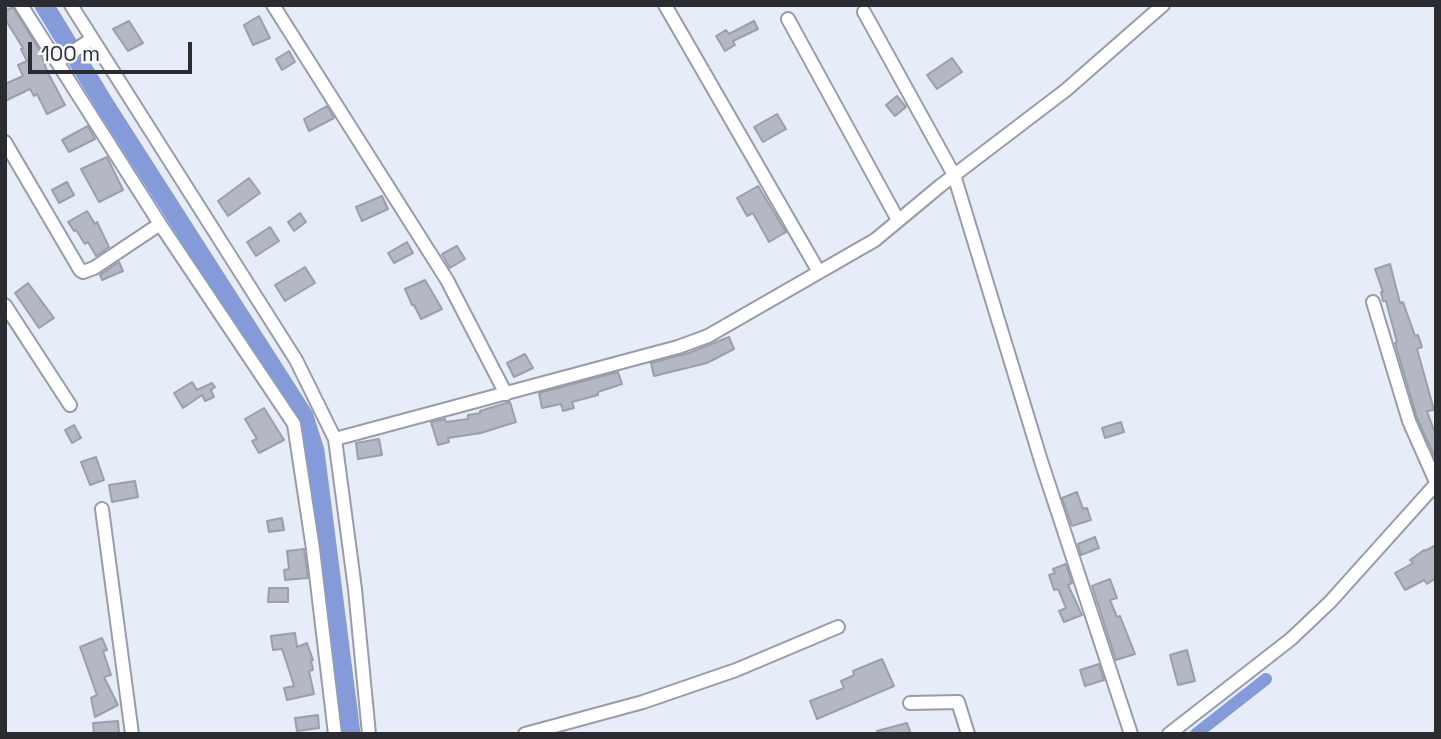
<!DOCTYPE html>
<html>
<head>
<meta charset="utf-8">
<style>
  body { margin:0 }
  #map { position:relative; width:1441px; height:739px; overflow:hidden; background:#e7ecf9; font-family:"Space Grotesk",sans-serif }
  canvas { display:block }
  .frame { position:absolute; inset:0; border:7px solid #2a2c31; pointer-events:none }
  .scale { position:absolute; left:28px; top:42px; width:164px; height:32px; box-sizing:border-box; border:4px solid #2a2c31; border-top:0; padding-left:9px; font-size:21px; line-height:24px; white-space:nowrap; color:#2a2c31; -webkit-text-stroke:5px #f7f9ff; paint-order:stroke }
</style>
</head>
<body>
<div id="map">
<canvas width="1441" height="739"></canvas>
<div class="frame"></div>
<div class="scale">100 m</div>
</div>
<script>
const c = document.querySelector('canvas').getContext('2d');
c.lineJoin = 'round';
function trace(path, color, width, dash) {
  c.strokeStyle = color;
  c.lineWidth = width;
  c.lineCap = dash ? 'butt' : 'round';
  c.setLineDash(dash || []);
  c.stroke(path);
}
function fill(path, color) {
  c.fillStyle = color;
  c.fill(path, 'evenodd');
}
trace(new Path2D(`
  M1196,734L1266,679`), '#859ad8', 12);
trace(new Path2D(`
  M44,5L105,105L304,416L315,451L351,734`), '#859ad8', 19);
const building = new Path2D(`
  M13,7L40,51L47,71L65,105L47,114L37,94L34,96L30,89L5,101V84L23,76L18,65L27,61L21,49L23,48L5,19V11Z
  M259,16L270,38L253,45L244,25Z
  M129,21L143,43L128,51L113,29Z
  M754,21L758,29L733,41L735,45L725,51L716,36L726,30L729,34Z
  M289,51L295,62L282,70L276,59Z
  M952,58L962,72L937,89L927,75Z
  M897,96L906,107L895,116L886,105Z
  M327,106L334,118L309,131L304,119Z
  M777,114L786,129L763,142L754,127Z
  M88,126L95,139L69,152L62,140Z
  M107,157L123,190L99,202L81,169Z
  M249,178L260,193L228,216L218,201Z
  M67,182L74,195L59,203L52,190Z
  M758,186L786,232L769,242L753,213L747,216L737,198Z
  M382,196L388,209L362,221L356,207Z
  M87,211L95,224L97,222L109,247L96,256L88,242L85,244L76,230L74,231L68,222Z
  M300,213L306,222L294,231L288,222Z
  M270,227L279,241L256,256L247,242Z
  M407,242L413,253L394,263L388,253Z
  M457,246L465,259L450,268L442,254Z
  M119,262L123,271L102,280L100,275Z
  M1390,264L1400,303L1403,302L1415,336L1418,335L1422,347L1417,349L1434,410L1427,411L1436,436V460L1417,418L1395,343L1397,342L1386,301H1383L1381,292H1383L1375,269Z
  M305,267L315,283L285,301L275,285Z
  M425,280L442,309L421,319L414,305H412L405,289Z
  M28,283L54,318L39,328L15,293Z
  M729,337L734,349L707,363L654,376L651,363L689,353Z
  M525,354L533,368L514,377L507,363Z
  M618,372L622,384L598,392V395L572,402L574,408L563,411L561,404L542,408L539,393Z
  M192,382L197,390L212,383L215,387L211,390L214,397L205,401L202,395L183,408L174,393Z
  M510,402L516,422L481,433L448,438L449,442L438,445L431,422L445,419L446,422L468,419V415L481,413L480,411Z
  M264,408L284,440L259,453L252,441L257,439L245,419Z
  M1121,422L1124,432L1105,438L1102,428Z
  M74,425L81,438L72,443L65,430Z
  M379,439L382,455L358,459L356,443Z
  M96,457L104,480L90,485L81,462Z
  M135,481L138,497L112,502L109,485Z
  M1077,492L1083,509L1087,508L1091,520L1072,526L1062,498Z
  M282,518L284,530L269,532L267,521Z
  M1095,537L1099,548L1081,555L1078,544Z
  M1436,545V578L1427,584L1424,580L1405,590L1395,573L1413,563L1410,560L1424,550L1425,551Z
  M304,549L308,578L285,580L284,570L289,569L287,551Z
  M1066,564L1072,583L1068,585L1082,615L1064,622L1059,611L1066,608L1058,589L1054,590L1049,575L1055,573L1053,569Z
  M1110,579L1117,598L1110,600L1117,617L1120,616L1135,654L1116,660L1092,586Z
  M269,588H288V602H268Z
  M295,633L297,647L307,643L313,660H311L313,670L309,671L314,694L287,700L284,688L294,686L290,673L282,649L273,650L271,636Z
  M102,638L107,650L103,651L111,675L104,677L118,705L95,717L91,698L97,695L80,647Z
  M1187,650L1195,681L1178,685L1170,655Z
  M882,659L894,686L817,719L810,701L844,688L841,681L854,675L853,671Z
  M1099,664L1104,680L1085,686L1080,670Z
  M318,715L319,728L297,731L295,718Z
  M118,721L119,733L94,734L93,723Z
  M907,723L911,734H877V731Z`);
fill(building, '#b4b8c5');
trace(building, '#9a9fab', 2);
const minor = new Path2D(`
  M21,5L160,224L294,424L313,549L335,734
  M71,5L296,360L335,439L355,589L369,734
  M273,5L447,280L506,394
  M665,5L819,272
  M864,12L954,175L1042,464L1131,734
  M788,19L898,220
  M57,62L92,39
  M5,142L80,270L83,272L94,268L160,224
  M1373,302L1409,421L1436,482
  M5,305L70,405
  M335,439L678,347L708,336L875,240L940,186L1066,90L1163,5
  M102,509L132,734
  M910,703L958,702L968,734
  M525,734L643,702L736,670L838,627
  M1169,734L1291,639L1330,602L1436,484`);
trace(minor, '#989ca8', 16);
trace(new Path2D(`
  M1200,727L1202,734`), '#989ca6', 2, [7, 3.5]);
trace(minor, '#fff', 12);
</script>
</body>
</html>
